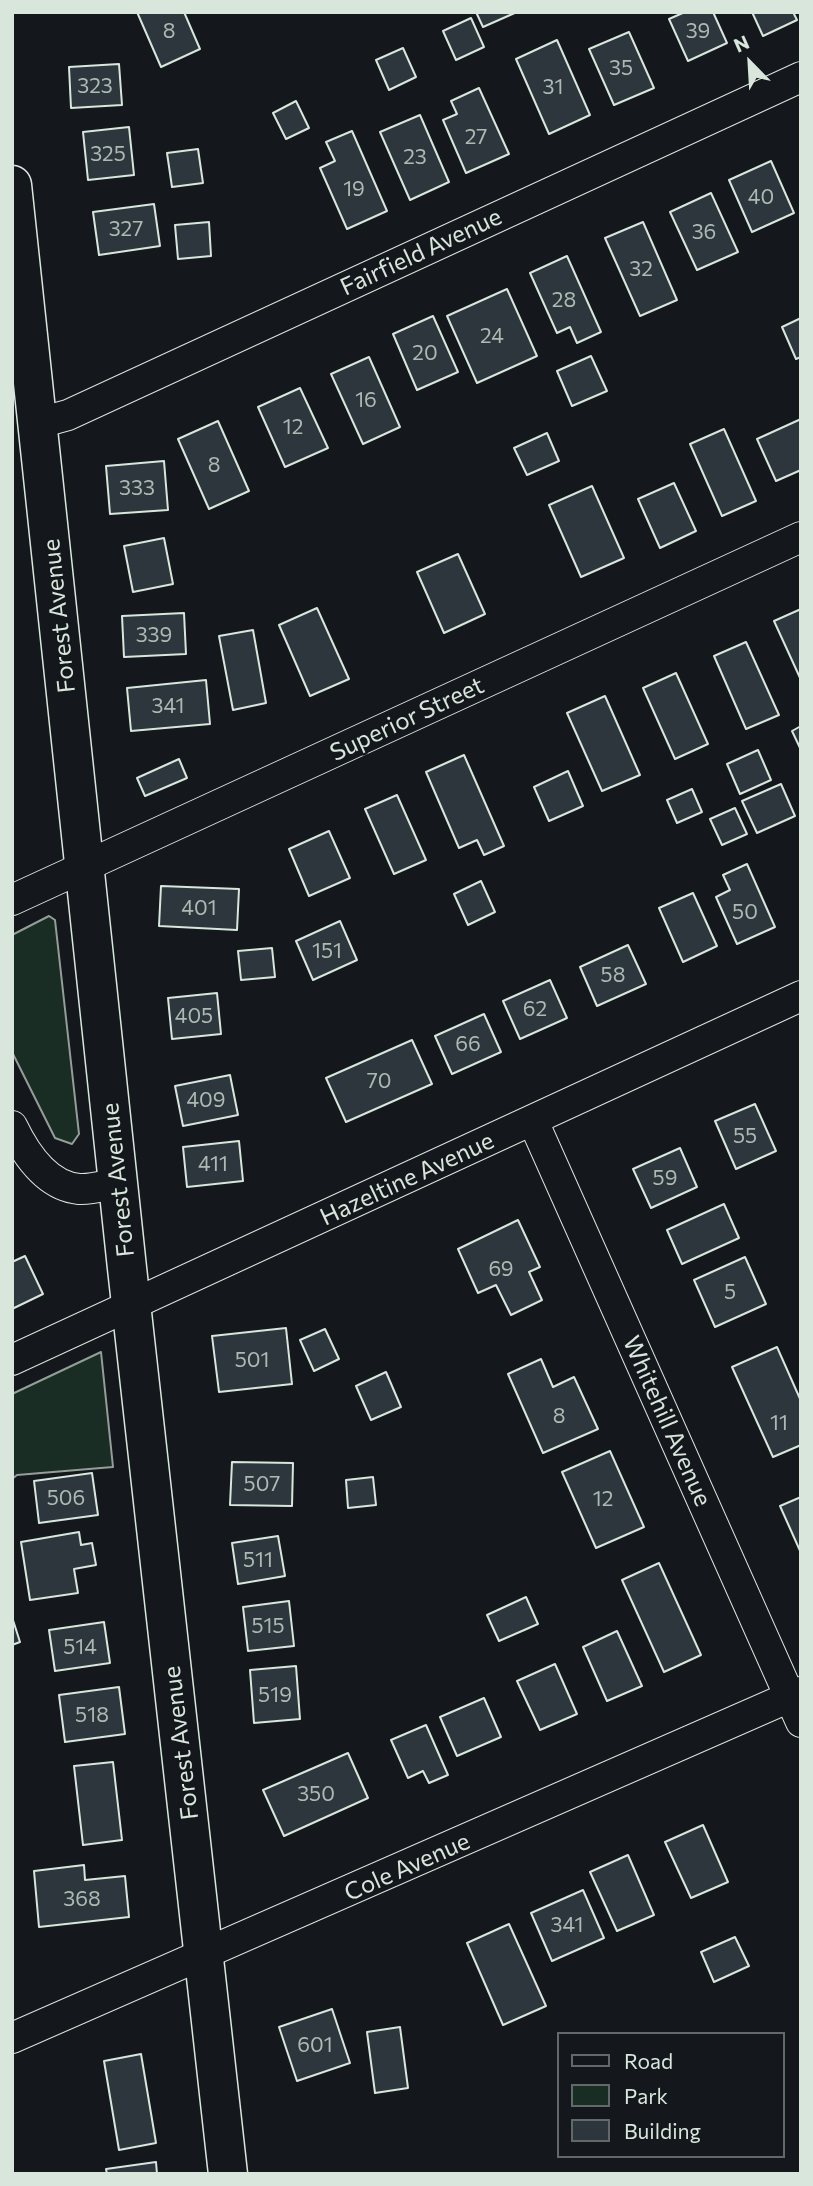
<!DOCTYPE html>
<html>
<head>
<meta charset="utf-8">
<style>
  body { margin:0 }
  #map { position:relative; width:813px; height:2186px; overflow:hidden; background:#14181c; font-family:Commissioner,sans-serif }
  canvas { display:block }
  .frame { position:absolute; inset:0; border:14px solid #d8e6dc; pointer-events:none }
  .legend { position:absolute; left:557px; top:2032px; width:228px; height:126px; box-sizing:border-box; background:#14181c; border:2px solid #626a69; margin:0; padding:9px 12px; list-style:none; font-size:21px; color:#d8e6dc }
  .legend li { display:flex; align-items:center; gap:14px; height:35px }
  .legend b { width:35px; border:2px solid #626a69 }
  .north { position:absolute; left:715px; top:28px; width:70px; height:70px; -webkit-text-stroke:5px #14181c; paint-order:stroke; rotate:336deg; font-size:19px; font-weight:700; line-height:28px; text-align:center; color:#d8e6dc }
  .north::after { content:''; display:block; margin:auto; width:24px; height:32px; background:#d8e6dc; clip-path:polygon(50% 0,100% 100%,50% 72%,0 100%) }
</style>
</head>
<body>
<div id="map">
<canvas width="813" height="2186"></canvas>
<div class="frame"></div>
<ul class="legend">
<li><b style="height:9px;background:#14181c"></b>Road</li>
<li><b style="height:19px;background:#1a2d24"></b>Park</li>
<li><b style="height:19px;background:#2c363c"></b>Building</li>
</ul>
<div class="north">N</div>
</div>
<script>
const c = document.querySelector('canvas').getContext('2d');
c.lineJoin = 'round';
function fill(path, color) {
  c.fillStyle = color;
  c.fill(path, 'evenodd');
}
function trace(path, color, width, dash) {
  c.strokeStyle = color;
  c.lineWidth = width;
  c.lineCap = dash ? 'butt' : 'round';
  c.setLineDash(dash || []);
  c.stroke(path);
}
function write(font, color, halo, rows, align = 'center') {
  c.font = font + ' Commissioner,sans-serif';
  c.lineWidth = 5;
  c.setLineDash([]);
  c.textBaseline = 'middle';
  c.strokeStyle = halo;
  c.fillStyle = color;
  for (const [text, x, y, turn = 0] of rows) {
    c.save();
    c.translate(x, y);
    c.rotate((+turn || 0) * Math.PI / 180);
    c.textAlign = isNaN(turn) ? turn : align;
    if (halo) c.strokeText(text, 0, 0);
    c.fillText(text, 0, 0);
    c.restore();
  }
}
const green = new Path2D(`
  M49,916L55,920L79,1134L72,1144L55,1138L12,1052V935Z
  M101,1352L113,1467L17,1475L12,1479V1394Z`);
fill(green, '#1a2d24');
trace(green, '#939e99', 2);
const building = new Path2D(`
  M137,12H184L200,49L161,67Z
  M476,12H517L483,27Z
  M685,12H713L727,43L688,61L669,19Z
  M752,12H793L797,20L763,36Z
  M471,18L484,47L456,60L443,31Z
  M629,32L654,88L614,105L589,49Z
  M557,40L590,115L549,134L516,59Z
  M403,48L416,77L389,90L376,60Z
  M119,64L122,105L71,108L69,67Z
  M479,88L509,154L466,173L443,120L457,114L451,101Z
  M296,101L309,128L286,139L273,113Z
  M420,115L449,182L410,200L380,132Z
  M129,127L134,175L88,180L83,132Z
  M352,131L387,211L347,229L320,168L335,161L326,142Z
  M198,149L203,183L172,187L167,153Z
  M771,161L794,213L752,232L729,180Z
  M711,193L738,252L697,270L670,212Z
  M154,204L160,246L99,255L93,212Z
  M209,222L211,256L178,259L175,225Z
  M643,222L677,300L640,316L605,238Z
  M567,256L601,332L577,343L570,327L557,333L530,273Z
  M507,289L537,356L477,383L447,316Z
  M433,316L458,372L417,390L393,334Z
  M801,318V357L796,359L782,327Z
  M591,356L607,391L572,406L557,371Z
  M369,357L400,427L363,444L331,374Z
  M300,388L328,448L285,467L258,407Z
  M801,419V470L776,481L757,439Z
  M218,421L249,491L209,509L178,439Z
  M724,429L756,501L722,516L690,444Z
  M547,433L559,461L527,475L514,448Z
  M164,461L168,510L110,514L106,466Z
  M674,483L696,531L660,548L638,499Z
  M592,486L624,558L581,577L549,505Z
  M164,538L173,584L133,592L124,546Z
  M458,554L485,614L444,633L417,572Z
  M317,608L349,679L310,696L279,625Z
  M801,609V680L774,621Z
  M184,613L186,654L124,657L122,616Z
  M253,630L266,703L233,710L219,636Z
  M746,642L779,715L746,729L714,656Z
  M676,673L708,744L675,759L643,688Z
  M206,680L210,724L131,731L127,688Z
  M605,696L640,775L602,791L567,713Z
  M801,726V750L792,731Z
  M758,750L771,780L740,794L727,764Z
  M464,755L504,846L484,855L477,840L459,848L426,772Z
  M179,759L187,778L145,796L137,778Z
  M568,771L583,806L549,821L534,787Z
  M781,784L795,816L757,833L742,801Z
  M692,789L702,812L677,823L667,800Z
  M397,795L426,860L394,874L365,809Z
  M735,808L747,834L722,845L710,819Z
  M329,831L350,878L309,896L289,849Z
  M747,864L775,927L737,944L716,897L730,890L723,875Z
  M481,881L495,912L468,925L454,894Z
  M161,886L239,889L237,930L159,926Z
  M693,893L717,946L683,962L659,908Z
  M340,921L357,960L313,980L296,941Z
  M628,945L646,984L597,1006L580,967Z
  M272,948L275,977L241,980L238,951Z
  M550,980L567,1018L520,1039L503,1001Z
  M217,993L221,1034L172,1039L168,998Z
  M484,1014L501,1052L452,1074L435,1036Z
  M412,1040L432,1084L346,1122L326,1078Z
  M230,1075L238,1115L183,1126L175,1086Z
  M755,1104L776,1151L736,1169L715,1121Z
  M239,1141L243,1181L187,1187L183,1147Z
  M680,1148L697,1187L651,1208L633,1169Z
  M724,1204L739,1238L682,1264L667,1230Z
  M518,1220L540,1267L529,1272L542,1300L511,1315L496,1285L478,1293L458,1249Z
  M25,1256L43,1294L12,1309V1262Z
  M745,1257L766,1304L715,1327L694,1280Z
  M286,1328L292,1384L219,1392L212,1336Z
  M325,1329L339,1359L314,1371L300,1340Z
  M777,1347L801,1401V1445L773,1457L732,1367Z
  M541,1359L553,1387L574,1377L598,1429L543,1453L508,1374Z
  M386,1372L401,1407L371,1420L356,1386Z
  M610,1451L644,1527L596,1548L562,1472Z
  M232,1462L293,1463L292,1506L230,1505Z
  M92,1473L98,1515L39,1523L34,1481Z
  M373,1477L376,1505L348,1508L346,1480Z
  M801,1497V1553L780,1506Z
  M79,1532L81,1545L92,1543L96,1565L74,1569L78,1593L30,1600L21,1542Z
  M278,1536L285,1576L238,1584L232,1543Z
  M659,1563L701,1655L664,1672L622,1580Z
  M526,1597L538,1624L499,1641L487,1615Z
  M289,1601L294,1646L248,1651L243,1607Z
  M12,1617L20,1642L12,1645Z
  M104,1622L110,1663L55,1671L49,1630Z
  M617,1631L642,1686L607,1701L583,1647Z
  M555,1664L577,1714L540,1730L517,1681Z
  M296,1666L300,1719L254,1723L250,1670Z
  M119,1687L125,1734L65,1742L59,1695Z
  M484,1698L501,1737L457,1756L440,1717Z
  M426,1725L448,1775L429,1783L423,1771L408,1778L391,1740Z
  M348,1753L368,1798L284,1836L263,1790Z
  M113,1762L122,1840L83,1845L74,1766Z
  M703,1825L728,1882L691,1898L665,1842Z
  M628,1855L654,1915L617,1931L590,1872Z
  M84,1865L85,1880L125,1876L129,1917L39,1927L34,1871Z
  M583,1890L604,1938L552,1961L531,1913Z
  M509,1924L546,2006L503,2025L467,1943Z
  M735,1937L749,1966L714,1982L701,1952Z
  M332,2009L350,2063L297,2081L279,2027Z
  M400,2027L408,2088L375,2093L367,2032Z
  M141,2054L156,2143L119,2150L104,2061Z
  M156,2162L157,2174H107L106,2169Z`);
fill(building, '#2c363c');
trace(building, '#d8e6dc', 2);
const minor = new Path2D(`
  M39,423L68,415L801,77
  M12,900L801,537
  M533,1121L801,1722
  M12,1126C25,1153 46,1186 79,1189C91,1190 106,1185 118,1183
  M12,1360L801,996
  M12,2038L801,1692`);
const secondary = new Path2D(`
  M12,185L127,1268L228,2174`);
trace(minor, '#d8e6dc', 32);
trace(secondary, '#d8e6dc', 41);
trace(minor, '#14181c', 30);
trace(secondary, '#14181c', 38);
write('21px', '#adbab4', null, [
  ["8",169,31],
  ["39",698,31],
  ["35",621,68],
  ["323",95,86],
  ["31",553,87],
  ["27",476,137],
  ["325",108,154],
  ["23",415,157],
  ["19",354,189],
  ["40",761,197],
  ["327",126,229],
  ["36",704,232],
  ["32",641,269],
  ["28",564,300],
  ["24",492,336],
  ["20",425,353],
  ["16",366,400],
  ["12",293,427],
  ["8",214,465],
  ["333",137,488],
  ["339",154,635],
  ["341",168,706],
  ["401",199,908],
  ["50",745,912],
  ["151",327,951],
  ["58",613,975],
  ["62",535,1009],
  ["405",194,1016],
  ["66",468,1044],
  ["70",379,1081],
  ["409",206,1100],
  ["55",745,1136],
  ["411",213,1164],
  ["59",665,1178],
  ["69",501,1269],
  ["5",730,1292],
  ["501",252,1360],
  ["8",559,1416],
  ["11",779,1423],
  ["507",262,1484],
  ["506",66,1498],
  ["12",603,1499],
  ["511",258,1560],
  ["515",268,1626],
  ["514",80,1647],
  ["519",275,1695],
  ["518",92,1715],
  ["350",316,1794],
  ["368",82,1899],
  ["341",567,1925],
  ["601",315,2045]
]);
write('24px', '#d8e6dc', '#14181c', [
  ["Fairfield Avenue",421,252,-25],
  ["Forest Avenue",59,616,-96],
  ["Superior Street",407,719,-25],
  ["Hazeltine Avenue",407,1179,-25],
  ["Forest Avenue",118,1180,-96],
  ["Whitehill Avenue",667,1421,66],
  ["Forest Avenue",181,1743,-97],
  ["Cole Avenue",407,1867,-24]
]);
</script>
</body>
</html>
